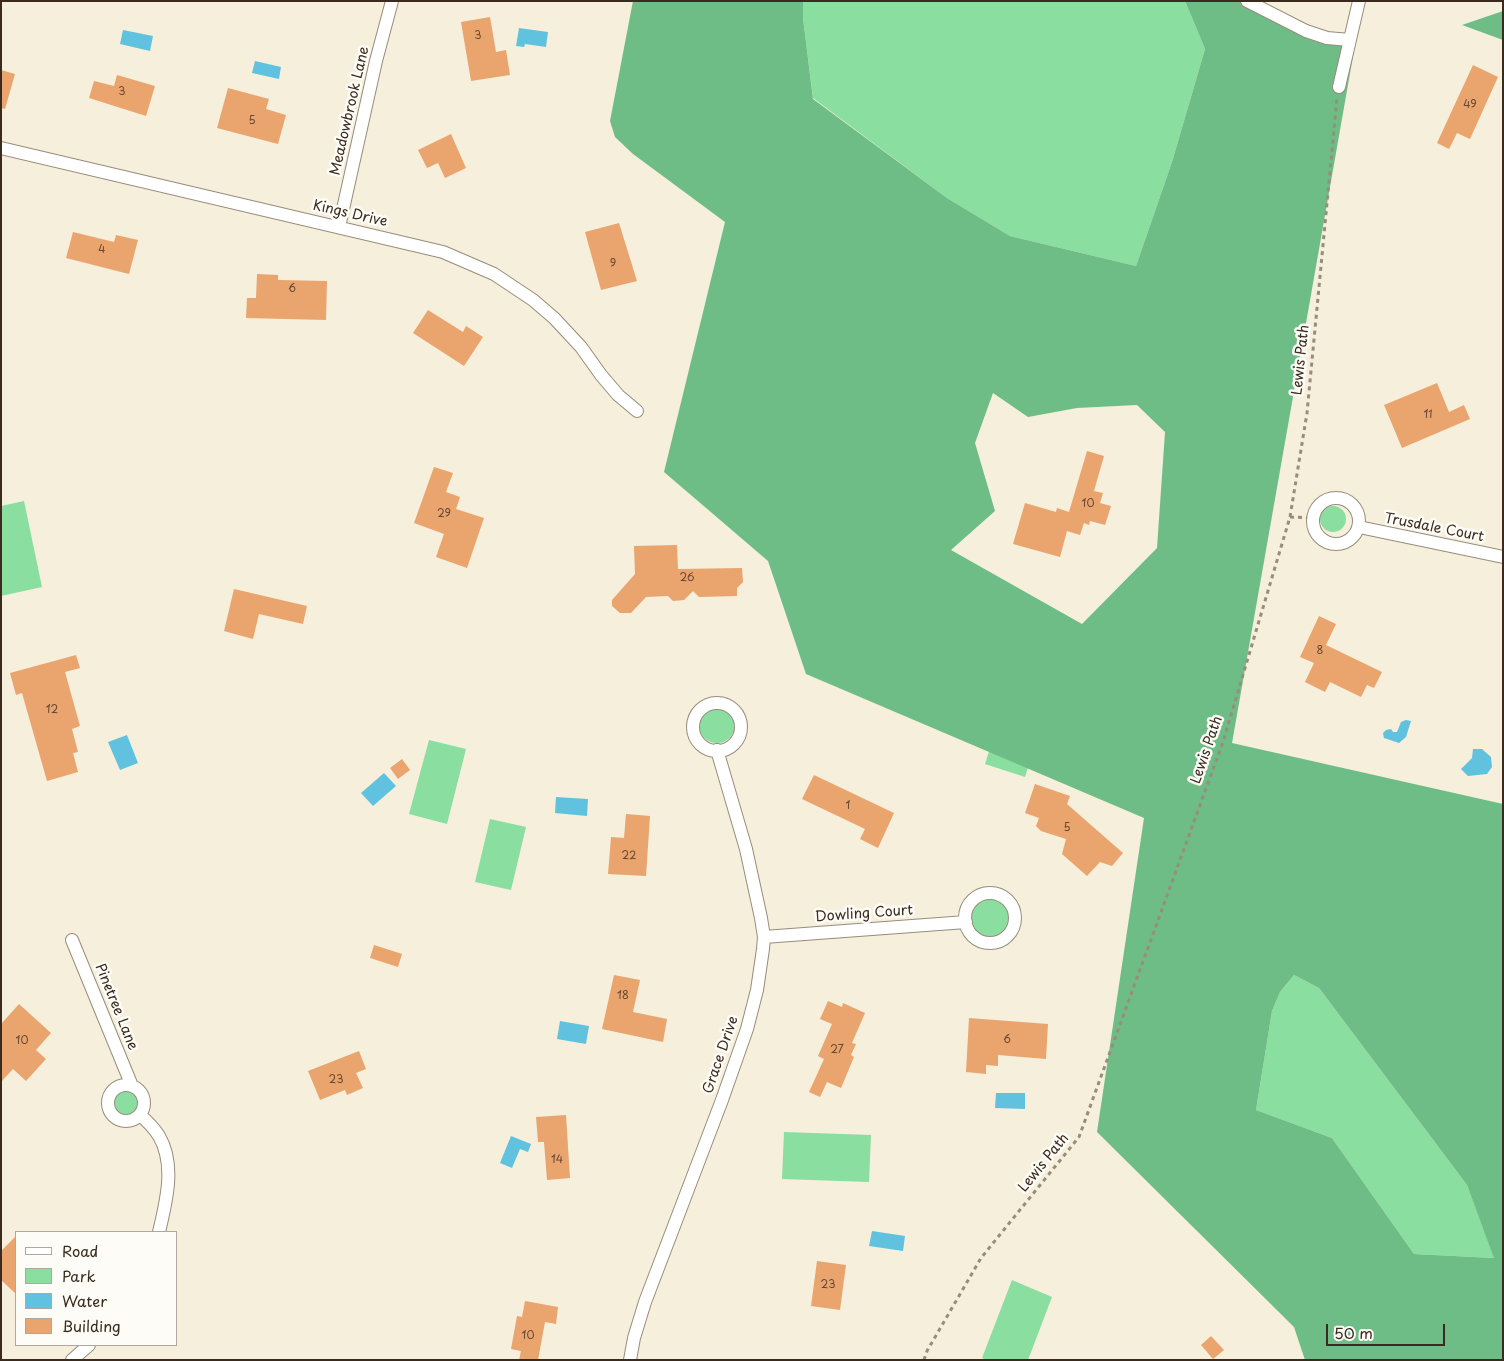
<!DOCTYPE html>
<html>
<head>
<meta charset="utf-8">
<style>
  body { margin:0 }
  #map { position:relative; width:1504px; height:1361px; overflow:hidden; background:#f5efdb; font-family:"Playpen Sans",sans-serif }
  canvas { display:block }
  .frame { position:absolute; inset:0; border:2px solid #3b2a1e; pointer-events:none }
  .legend { position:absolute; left:15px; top:1231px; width:162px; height:115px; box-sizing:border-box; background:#fdfcf7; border:1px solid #afa8a0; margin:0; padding:6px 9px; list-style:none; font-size:15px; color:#3b2a1e }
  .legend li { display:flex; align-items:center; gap:10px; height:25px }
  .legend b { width:25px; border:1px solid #afa8a0 }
  .scale { position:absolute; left:1326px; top:1324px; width:119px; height:22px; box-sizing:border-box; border:2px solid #3b2a1e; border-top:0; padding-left:6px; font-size:15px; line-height:18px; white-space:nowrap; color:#3b2a1e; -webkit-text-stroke:4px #fdfcf7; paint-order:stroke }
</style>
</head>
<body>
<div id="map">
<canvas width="1504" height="1361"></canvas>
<div class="frame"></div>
<ul class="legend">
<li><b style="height:6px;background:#fff"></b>Road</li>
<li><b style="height:14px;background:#8ade9f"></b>Park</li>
<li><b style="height:14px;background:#61c2df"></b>Water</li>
<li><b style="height:14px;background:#eaa46e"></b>Building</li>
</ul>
<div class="scale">50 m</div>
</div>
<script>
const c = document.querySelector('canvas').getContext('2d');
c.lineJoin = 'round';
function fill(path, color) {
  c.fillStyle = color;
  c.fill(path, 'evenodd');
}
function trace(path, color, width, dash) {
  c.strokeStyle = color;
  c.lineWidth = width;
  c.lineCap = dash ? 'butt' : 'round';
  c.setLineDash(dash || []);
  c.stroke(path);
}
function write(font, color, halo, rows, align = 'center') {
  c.font = font + ' "Playpen Sans",sans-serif';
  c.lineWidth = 5;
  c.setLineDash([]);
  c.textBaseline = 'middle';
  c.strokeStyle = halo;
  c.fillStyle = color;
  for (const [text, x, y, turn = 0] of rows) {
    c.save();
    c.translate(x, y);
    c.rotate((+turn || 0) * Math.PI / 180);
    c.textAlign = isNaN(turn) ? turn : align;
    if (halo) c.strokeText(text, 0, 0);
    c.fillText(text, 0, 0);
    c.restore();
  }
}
fill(new Path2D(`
  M803,1H1185L1205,49L1172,162L1136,266L1010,236L947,198L813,98L803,18Z
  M24,501L42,587L1,596V506Z
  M1320 519a13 13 0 1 1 26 0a13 13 0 1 1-26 0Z
  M1006,698L1046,711L1025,777L985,764Z
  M699 725a18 18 0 1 1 36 0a18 18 0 1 1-36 0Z
  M429,740L466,749L447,824L409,814Z
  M490,819L526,827L511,890L475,882Z
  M970 919a20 20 0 1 1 40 0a20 20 0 1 1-40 0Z
  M1294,975L1319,988L1467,1185L1495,1258L1414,1254L1332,1138L1256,1110L1272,1011L1280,992Z
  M108 1103a18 18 0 1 1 36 0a18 18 0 1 1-36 0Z
  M784,1132L871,1135L869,1182L782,1179Z
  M1012,1280L1052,1297L1028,1360H987L982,1358Z`), '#8ade9f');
fill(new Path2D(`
  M633,1H803V18L813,99L947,198L1010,236L1136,266L1172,162L1205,49L1185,1H1247L1327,38L1355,45L1232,743L1503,804V1360H1305L1294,1327L1097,1132L1144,818L806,674L768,561L664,472L725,222L633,154L615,137L610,121ZM993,393L1028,417L1077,408L1137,405L1165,432L1157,548L1082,624L951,550L995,511L975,443ZM1294,975L1319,988L1467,1185L1494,1258L1414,1254L1332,1138L1256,1110L1272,1011L1280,992Z
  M1503,11V40L1462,25Z`), '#6fbd86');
fill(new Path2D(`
  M519,28L548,32L546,47L525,44L524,47L516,46Z
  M123,30L153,36L150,51L120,44Z
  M255,61L281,67L279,79L252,73Z
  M1406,720L1411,721L1406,737L1399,743L1384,738L1383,733L1386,730L1391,729L1393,732H1397L1401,722Z
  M127,735L138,763L120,770L108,742Z
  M1473,749H1482L1491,757L1492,767L1487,774L1468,776L1461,769L1472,758Z
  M384,773L396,786L373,806L361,793Z
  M556,797L588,799L587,816L555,813Z
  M560,1021L589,1026L586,1044L557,1039Z
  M996,1093H1025V1109L995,1108Z
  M511,1136L531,1144L528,1152L520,1149L512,1168L500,1163Z
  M872,1231L905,1236L903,1251L869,1246Z`), '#61c2df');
fill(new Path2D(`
  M490,17L496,52L506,50L510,75L471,81L461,22Z
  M1473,65L1498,77L1470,139L1457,133L1449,149L1437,143Z
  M1,70L15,74L5,109L1,108Z
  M117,75L155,86L146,116L89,98L94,81L114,86Z
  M228,88L269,99L266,109L286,115L278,144L217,128Z
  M451,134L466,168L445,178L438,163L427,168L418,150Z
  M619,223L637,281L601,290L585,232Z
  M73,232L114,242L116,235L138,240L129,274L66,258Z
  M257,274L278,275V280L327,281L326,320L246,318L247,298H256Z
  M428,310L463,332L466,326L483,337L464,366L413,333Z
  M1437,383L1449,412L1464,405L1470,419L1402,448L1384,405Z
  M1087,451L1104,456L1094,491L1103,493L1100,503L1111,506L1105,525L1090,521L1089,525L1084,523L1080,535L1067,531L1060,557L1013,544L1025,503L1056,512L1057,508L1069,512Z
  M434,467L453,473L446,492L460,497L456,509L484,518L467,568L436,557L444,534L414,523Z
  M677,545L678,569L742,568L743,582L737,588V596L699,597L693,591L684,600L673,601L668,596L646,597L631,613H620L612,606V600L635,574L634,546Z
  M234,589L307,606L303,624L259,614L253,639L224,631Z
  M1319,616L1336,624L1326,645L1382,672L1374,688L1367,685L1361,697L1330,682L1325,692L1305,682L1314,663L1300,657Z
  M76,655L80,668L65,672L80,726L72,729L78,752L73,753L78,772L47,781L22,693L16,695L10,673Z
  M402,759L410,770L398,779L390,768Z
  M814,775L894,813L878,848L860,839L865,829L802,799Z
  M1035,784L1070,796L1067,804L1123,853L1112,866L1100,862L1087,876L1062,854L1066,839L1041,831L1036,826L1039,818L1025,813Z
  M626,814L650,816L646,876L608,874L611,837L624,838Z
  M374,945L402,954L398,967L370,958Z
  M614,975L640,980L633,1012L667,1019L663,1042L602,1029Z
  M828,1001L842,1007L843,1003L865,1013L852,1043L856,1044L851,1055L854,1057L841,1088L827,1082L820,1097L809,1092L824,1059L818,1056L832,1024L820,1019Z
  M19,1004L51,1033L36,1050L46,1059L26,1081L13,1069L1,1082V1024Z
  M969,1018L1048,1024L1046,1059L998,1055V1066L986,1065V1074L966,1072Z
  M359,1051L366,1069L356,1073L363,1088L347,1095L345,1090L320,1100L308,1071Z
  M566,1115L570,1178L547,1180L544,1142H538L536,1117Z
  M16,1236V1294L1,1280V1251Z
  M817,1261L846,1265L840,1310L811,1306Z
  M525,1301L558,1307L556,1324L545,1322L538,1360H519L521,1351L511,1349L517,1316L522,1317Z
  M1211,1336L1224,1350L1213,1359L1201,1345Z`), '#eaa46e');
const street = new Path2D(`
  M1247,1L1306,31L1327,38L1350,40
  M1339,87L1359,1
  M1,148L443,252L494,274L533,300L554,318L581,347L601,375L618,395L637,411
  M339,227L376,61L392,1
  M1313 521a23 23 0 1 1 46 0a23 23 0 1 1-46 0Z
  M1359,527L1503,557
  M693 727a24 24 0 1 1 48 0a24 24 0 1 1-48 0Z
  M965 918a25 25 0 1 1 50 0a25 25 0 1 1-50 0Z
  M764,937L966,922
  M72,940L132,1086
  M108 1103a18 18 0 1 1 36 0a18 18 0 1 1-36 0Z
  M140,1115C147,1121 154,1128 159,1136C176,1165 166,1202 159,1232
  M72,1360L89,1345
  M630,1360L634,1338L645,1302L722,1100L747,1029L757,990L763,949L764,937L761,918L746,849L717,750`);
trace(street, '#988c7c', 14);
trace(new Path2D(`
  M1290,517L1313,518
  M924,1360L927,1351L981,1258L1079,1137L1223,742L1290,517L1307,413L1337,98`), '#988c7c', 3, [4, 4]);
trace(street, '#fff', 12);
write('11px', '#674832', null, [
  ["3",478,36],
  ["3",122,92],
  ["49",1470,105],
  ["5",252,121],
  ["4",102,250],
  ["9",613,264],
  ["6",292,289],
  ["11",1428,415],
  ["10",1088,504],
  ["29",444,514],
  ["26",687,578],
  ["8",1320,651],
  ["12",52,710],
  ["1",848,806],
  ["5",1067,828],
  ["22",629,856],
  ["18",623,996],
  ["6",1007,1040],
  ["10",22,1041],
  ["27",837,1050],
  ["23",336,1080],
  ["14",557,1160],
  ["23",828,1285],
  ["10",528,1336]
]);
write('14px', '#3b2a1e', '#fdfcf7', [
  ["Meadowbrook Lane",350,111,-77],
  ["Kings Drive",350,214,13],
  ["Lewis Path",1301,360,-84],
  ["Trusdale Court",1434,528,11],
  ["Lewis Path",1207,750,-71],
  ["Dowling Court",864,914,-4],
  ["Pinetree Lane",116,1007,68],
  ["Grace Drive",721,1055,-71],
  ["Lewis Path",1044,1163,-51]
]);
</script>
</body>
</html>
